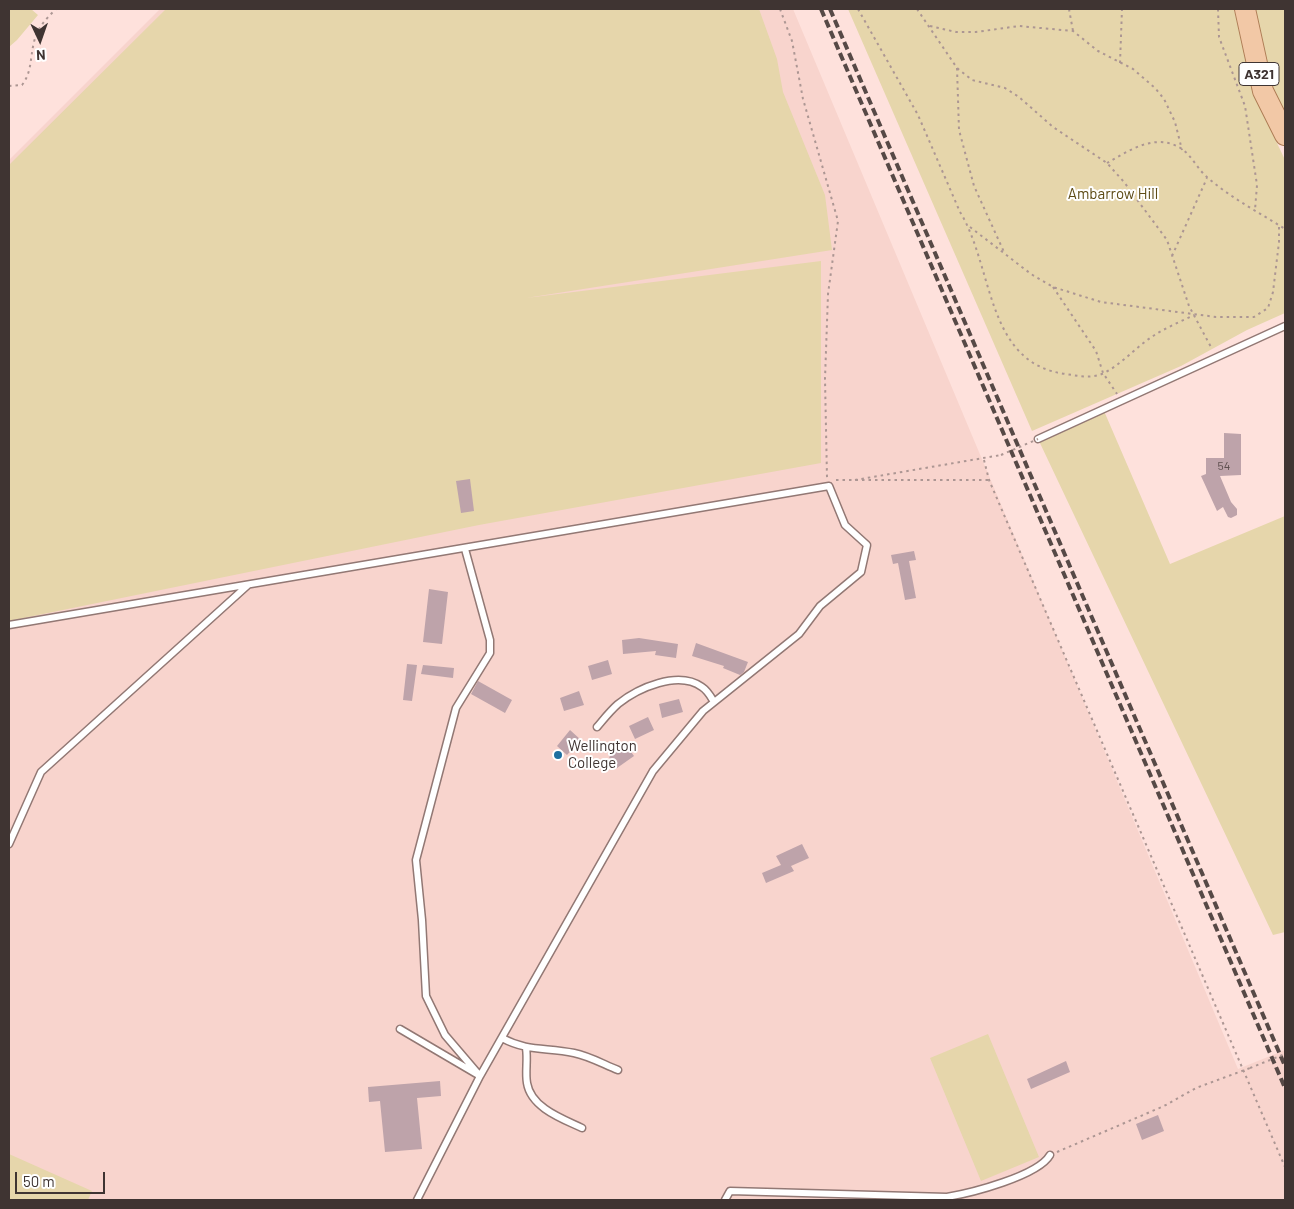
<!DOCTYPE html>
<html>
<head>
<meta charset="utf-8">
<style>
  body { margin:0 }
  #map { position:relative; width:1294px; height:1209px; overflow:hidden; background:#fee1dc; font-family:Barlow,sans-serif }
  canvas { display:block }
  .frame { position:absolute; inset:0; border:10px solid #3f3432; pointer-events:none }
  .north { position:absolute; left:15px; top:15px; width:50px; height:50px; -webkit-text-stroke:4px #fff; paint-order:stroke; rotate:177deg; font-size:14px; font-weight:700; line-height:20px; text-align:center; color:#3f3432 }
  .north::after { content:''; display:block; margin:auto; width:18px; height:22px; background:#3f3432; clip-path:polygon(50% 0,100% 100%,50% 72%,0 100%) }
  .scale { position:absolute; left:15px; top:1172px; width:90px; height:22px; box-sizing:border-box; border:2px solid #3f3432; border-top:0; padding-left:6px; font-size:15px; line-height:18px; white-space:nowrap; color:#3f3432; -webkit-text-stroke:4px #fff; paint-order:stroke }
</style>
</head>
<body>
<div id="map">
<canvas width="1294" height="1209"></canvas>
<div class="frame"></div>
<div class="north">N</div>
<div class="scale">50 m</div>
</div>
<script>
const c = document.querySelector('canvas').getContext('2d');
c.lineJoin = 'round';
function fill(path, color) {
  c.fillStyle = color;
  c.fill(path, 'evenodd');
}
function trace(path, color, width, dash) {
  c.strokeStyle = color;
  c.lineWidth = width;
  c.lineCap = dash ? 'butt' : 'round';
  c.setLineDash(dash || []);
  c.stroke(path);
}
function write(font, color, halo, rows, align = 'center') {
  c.font = font + ' Barlow,sans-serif';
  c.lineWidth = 4;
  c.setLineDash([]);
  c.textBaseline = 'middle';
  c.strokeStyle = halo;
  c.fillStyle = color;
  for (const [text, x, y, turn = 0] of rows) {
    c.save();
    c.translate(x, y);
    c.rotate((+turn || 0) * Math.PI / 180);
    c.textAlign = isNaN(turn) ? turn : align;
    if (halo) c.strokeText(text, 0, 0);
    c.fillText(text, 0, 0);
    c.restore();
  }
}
fill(new Path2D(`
  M160,9H793L1238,1069L1285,1050V1200H9V160Z`), '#f8d4cd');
fill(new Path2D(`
  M9,9H31L38,15L17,40L9,47Z
  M166,9H759L777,59L783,92L825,195L832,250L526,298L821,261V463L479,525L9,621V165Z
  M848,9H1234L1254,94L1285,160V313L1247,330L1181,366L1032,431Z
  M1245,9H1285V135Z
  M1104,411L1170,564L1285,516V932L1273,935L1039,441Z
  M988,1034L1039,1157L981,1181L930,1058Z
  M9,1154L92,1191L88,1200H9Z`), '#e6d6ab');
fill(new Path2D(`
  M1224,433L1241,434V475L1220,476L1231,502L1237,509V515L1231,518L1228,517L1223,507L1217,511L1201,476L1206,474V458H1224Z
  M470,479L474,511L461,513L456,481Z
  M914,551L916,560L909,561L916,598L905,600L898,563L893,564L891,555Z
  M429,589L448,592L442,644L423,642Z
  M639,638L678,644L676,658L655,655L656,651L623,654L622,640Z
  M696,643L748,662L744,672L740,675L723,668L724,666L692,656Z
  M608,660L612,674L592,680L588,666Z
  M407,664L417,665L412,701L403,700Z
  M423,665L454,668L453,678L421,674Z
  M478,681L512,700L505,713L471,694Z
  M579,691L584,705L564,711L560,698Z
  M679,699L683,712L662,718L659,704Z
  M648,717L654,730L635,739L629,726Z
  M570,730L581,740L567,755L557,746Z
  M626,745L634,756L617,768L609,757Z
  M802,844L809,858L791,866L794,871L766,883L762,873L781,865L776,856Z
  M1066,1061L1070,1072L1031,1089L1027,1079Z
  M440,1081L441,1096L417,1098L422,1149L385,1152L380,1101L369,1102L368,1087Z
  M1158,1115L1164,1131L1142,1140L1136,1124Z`), '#bea3aa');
const lane = new Path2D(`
  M1038,439L1285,326
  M9,625L829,486L845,525L867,545L861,572L820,606L799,634L703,711L653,771L480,1076L417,1200
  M597,727C603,720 610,711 618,704C638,688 678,670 702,687C708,691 711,697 714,702
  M9,844L41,772L248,585
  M400,1029L480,1076L445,1035L426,996L422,920L416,860L456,708L490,653V640L465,549
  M502,1038C528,1052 547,1047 574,1053C589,1056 603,1064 618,1070
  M526,1048C528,1060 525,1072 527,1083C531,1108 563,1119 582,1128
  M725,1200L730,1191L947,1197C971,1193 1038,1176 1050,1155`);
const primary = new Path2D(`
  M1245,9L1263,91L1285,135`);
trace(lane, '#927874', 9);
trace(primary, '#ae7d56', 22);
trace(new Path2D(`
  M780,9L792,41L803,99L838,221L828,294L825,379L827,478
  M858,9L918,115L960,212C994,267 985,364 1066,374C1079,376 1092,379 1104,373C1122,364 1136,347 1153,336C1165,328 1180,322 1194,315
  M917,9L957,68L972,80L1005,88L1019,97L1053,127L1107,163L1124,182L1167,240L1189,306L1212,349
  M1069,9L1073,31
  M1218,9L1219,37L1245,106L1257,185L1255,210
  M930,26L956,32H976L1019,26L1073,31L1098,51L1133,69L1155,88L1164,99L1175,122L1182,150
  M1120,63L1122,9
  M957,68L959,130L974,186L1004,252
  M9,86L22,85C32,72 30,58 34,42C37,28 46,19 56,9
  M1107,163C1130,150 1156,132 1182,149C1192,156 1198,170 1208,178C1231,198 1260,213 1285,229
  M970,227L1031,274L1053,287L1101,302L1216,317H1254L1268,308L1273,292L1279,242V226
  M1172,256L1207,178
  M1053,287L1096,351L1103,373L1117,394
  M984,460L989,480L1285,1167
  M836,480H988
  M855,480L1001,455
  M1057,1152L1164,1106L1196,1088L1250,1068`), '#ac9693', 2, [2.5, 4]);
trace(lane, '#fff', 6);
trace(primary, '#f2c8a6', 20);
trace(new Path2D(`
  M821,9L1285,1088
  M830,9L1285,1066`), '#564946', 4, [8, 4]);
trace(new Path2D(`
  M1001,455L1038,439
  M1250,1068L1285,1054`), '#ac9693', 2, [2.5, 4]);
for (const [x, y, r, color] of [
  [558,755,5,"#1d6e9f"]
]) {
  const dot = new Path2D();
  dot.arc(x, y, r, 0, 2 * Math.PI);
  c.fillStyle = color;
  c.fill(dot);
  trace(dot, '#fff', 2);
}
write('12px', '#5f5050', null, [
  ["54",1224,466]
]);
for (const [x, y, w] of [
  [1259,74,40]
]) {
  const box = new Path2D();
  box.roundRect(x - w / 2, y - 11.5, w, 23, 4);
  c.fillStyle = '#fff';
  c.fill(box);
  trace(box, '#3f3432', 1);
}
write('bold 14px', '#3f3432', null, [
  ["A321",1259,74]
]);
write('15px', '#5d4b15', '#fff', [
  ["Ambarrow Hill",1113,194]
]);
write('15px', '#3f3432', '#fff', [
  ["Wellington",568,746],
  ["College",568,763]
], 'left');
</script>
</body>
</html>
